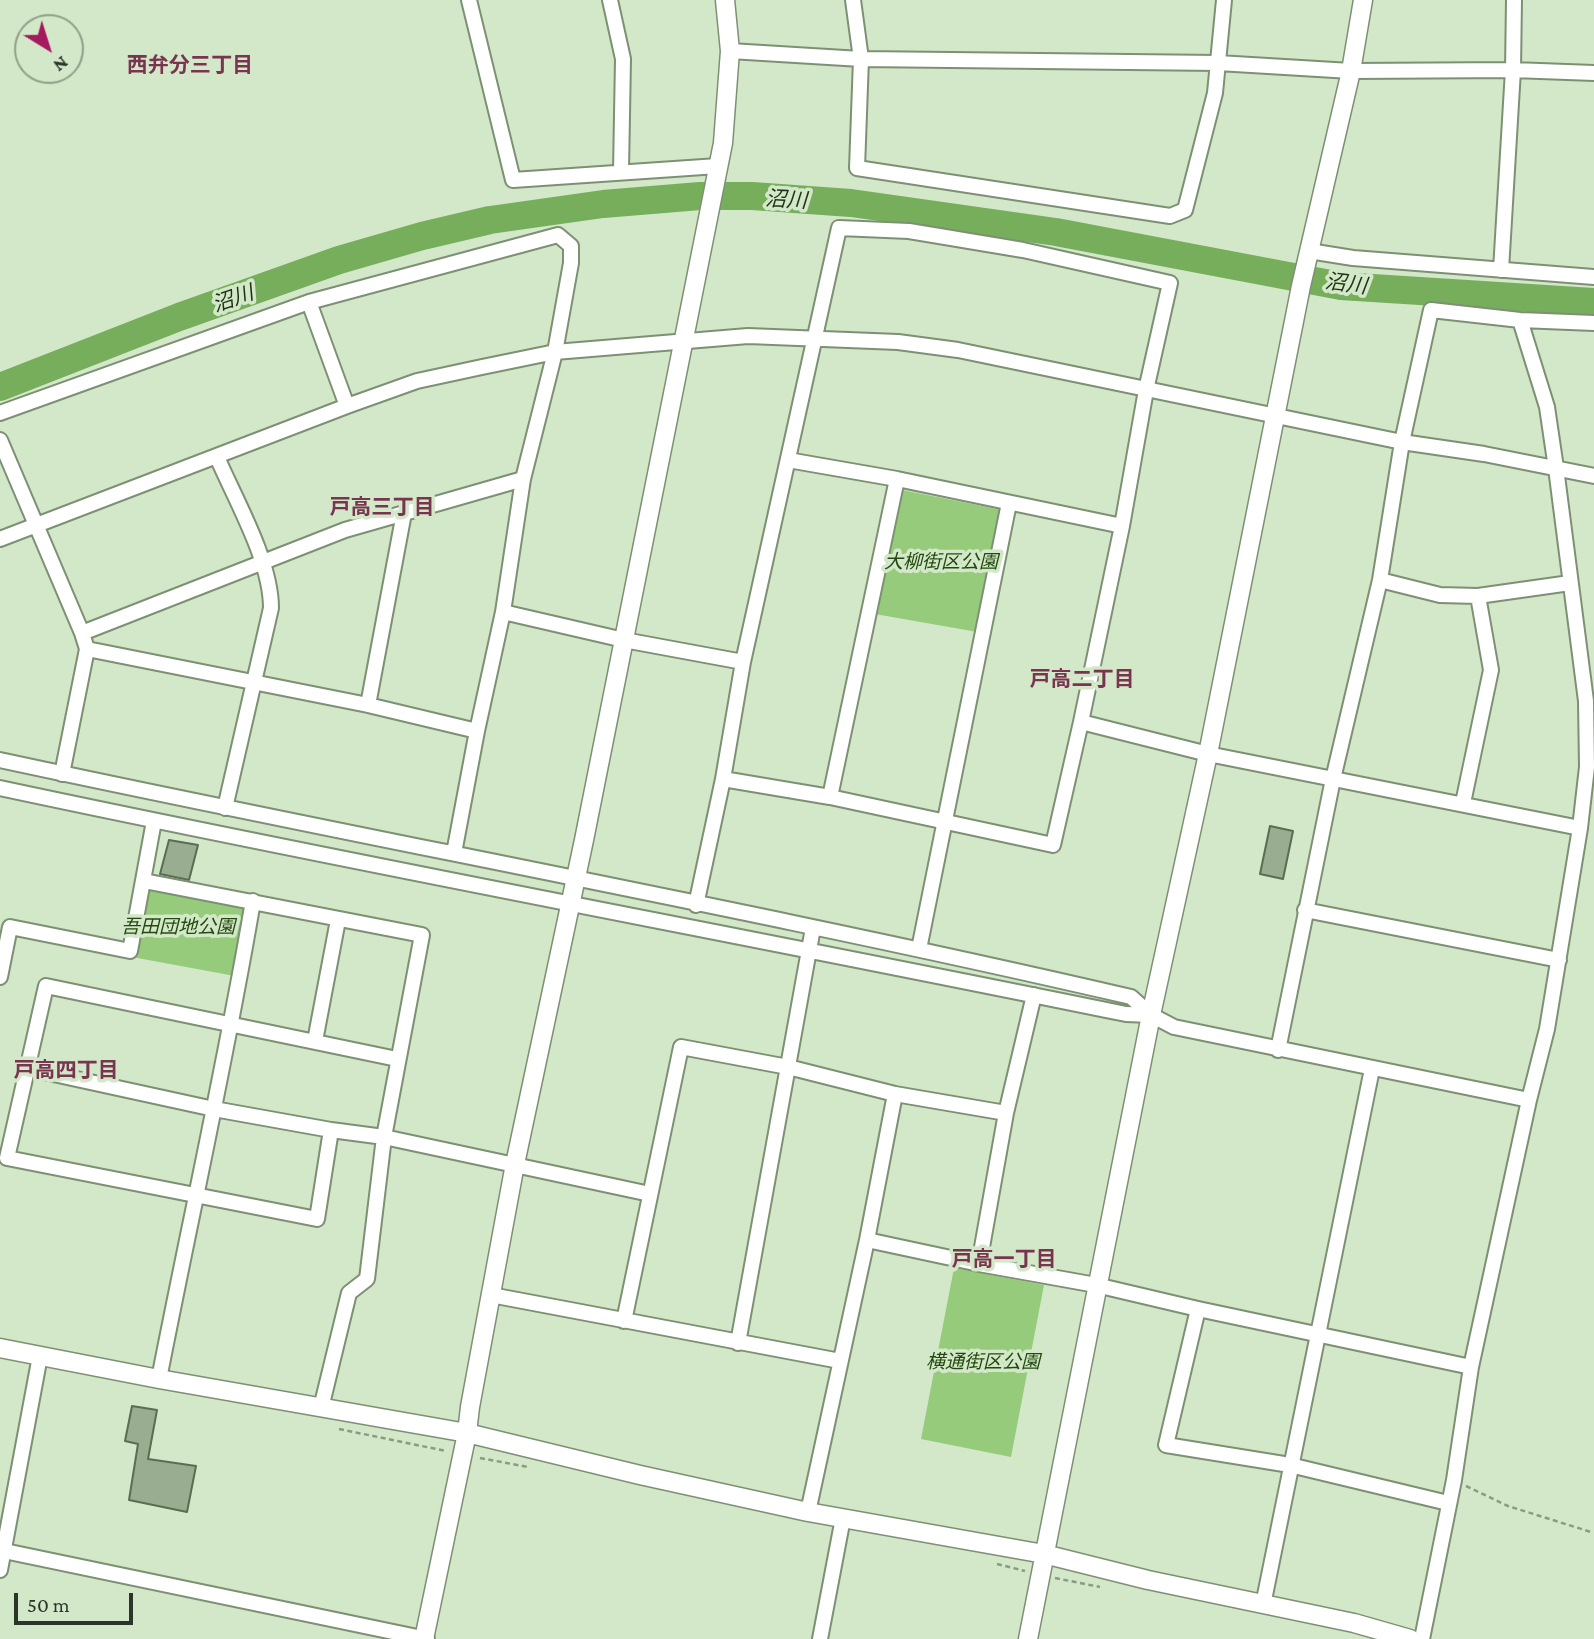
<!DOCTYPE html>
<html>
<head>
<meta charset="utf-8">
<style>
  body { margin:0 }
  #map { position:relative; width:1594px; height:1639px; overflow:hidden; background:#d2e8c9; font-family:"Crimson Pro",serif }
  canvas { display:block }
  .north { position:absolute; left:14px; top:14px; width:70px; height:70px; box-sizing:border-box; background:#d2e8c9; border:2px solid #90a089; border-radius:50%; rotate:142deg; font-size:19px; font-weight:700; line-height:28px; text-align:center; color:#2c3529 }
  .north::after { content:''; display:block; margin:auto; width:24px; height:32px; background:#a5195f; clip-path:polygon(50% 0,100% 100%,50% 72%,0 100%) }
  .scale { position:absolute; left:14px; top:1593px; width:119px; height:32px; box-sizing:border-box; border:4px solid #2c3529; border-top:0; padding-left:9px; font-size:21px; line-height:24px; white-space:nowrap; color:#2c3529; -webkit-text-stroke:5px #d2e8c9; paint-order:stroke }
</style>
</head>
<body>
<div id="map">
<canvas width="1594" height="1639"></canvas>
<div class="north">N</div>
<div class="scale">50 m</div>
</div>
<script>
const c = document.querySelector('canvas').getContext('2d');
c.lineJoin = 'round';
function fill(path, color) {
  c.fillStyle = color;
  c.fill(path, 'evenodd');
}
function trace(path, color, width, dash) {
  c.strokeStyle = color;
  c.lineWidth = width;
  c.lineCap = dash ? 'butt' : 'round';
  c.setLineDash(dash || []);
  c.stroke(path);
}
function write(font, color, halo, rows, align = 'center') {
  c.font = font + ' "Crimson Pro","Noto Sans JP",serif';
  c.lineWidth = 7;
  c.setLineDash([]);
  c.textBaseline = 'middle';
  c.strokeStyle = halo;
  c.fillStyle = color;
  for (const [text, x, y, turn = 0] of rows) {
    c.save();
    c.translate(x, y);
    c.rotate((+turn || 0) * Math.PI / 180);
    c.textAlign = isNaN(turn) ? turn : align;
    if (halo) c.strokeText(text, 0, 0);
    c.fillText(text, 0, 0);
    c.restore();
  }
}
fill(new Path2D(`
  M902,490L1007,511L983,633L875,614Z
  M148,882L248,906L235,976L132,957Z
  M954,1268L1044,1285L1011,1457L921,1439Z`), '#95cb7b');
trace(new Path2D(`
  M0,387L179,317L339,260L422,236L490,220L603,204L700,196H752L851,203L1056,232L1341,286L1594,302`), '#76ae5b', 28);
const building = new Path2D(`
  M1270,826L1293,831L1283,879L1260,874Z
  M169,840L198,845L189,880L160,874Z
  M132,1406L157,1410L148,1459L196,1466L187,1512L129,1500L138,1444L125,1441Z`);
fill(building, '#99ad90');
trace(building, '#5a6d52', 2);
const minor = new Path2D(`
  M469,0L513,180L718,166
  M610,0L623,59L621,171
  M853,0L861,59L857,168L1170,216L1185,210L1215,93L1224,0
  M730,51L861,59L1218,63L1351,71L1513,70L1594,73
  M1309,251L1353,258L1594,277
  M1501,270L1513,70L1514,0
  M309,302L347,406
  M0,413L309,302L558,235L571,246V263L555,352L523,479L503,612L477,731L454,853
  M0,440L82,633L87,649L62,774
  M217,457C236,501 271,561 271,608L225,808
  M788,460L897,479L1122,526
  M0,539L347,406L417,381L482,367L555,352L748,336L898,342L958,350L1402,442L1484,454L1594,476
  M1380,580L1440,595L1478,596L1570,583
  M503,612L624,640L743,662
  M82,633L345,530L523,479
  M87,649L368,705L477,731
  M368,705L404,513
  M1081,722L1208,754L1580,828
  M0,760C376,841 756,910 1131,997L1151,1015L1174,1027L1529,1100
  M0,788C374,868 751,937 1126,1014L1151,1015
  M830,797L897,479
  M1463,803L1491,670L1478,596
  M144,881L422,935L384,1137L367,1279L349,1293L321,1408
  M696,905L723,779L743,662L839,228L909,231L1023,250L1170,283L1146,390L1122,526L1081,722L1053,845L830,797L723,779
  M1305,910L1559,960
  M919,949L1009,503
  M0,977L10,927L130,951L154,821
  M315,1041L338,920
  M1278,1050L1333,779L1380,580L1402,442L1431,310L1520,320L1594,323
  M26,1068L214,1109L331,1130L384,1137L650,1194
  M331,1130L317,1219L7,1158L46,986L397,1059
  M867,1240L979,1264L1096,1285L1198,1309L1471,1367
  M979,1264L1006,1113L1034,995
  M491,1295L840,1361
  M1198,1309L1166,1445L1290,1465L1448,1503
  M624,1321L681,1047L788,1067L895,1094L1006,1113
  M738,1343L813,928
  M159,1379C190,1220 226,1061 253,901
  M808,1512L867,1240L895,1094
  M0,1550L427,1639
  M0,1570L40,1356
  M1263,1605L1372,1069
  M820,1639L843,1518
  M1422,1639L1454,1480L1471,1367L1529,1100L1547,1029L1580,828L1587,767L1586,701L1556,468L1547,407L1520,320`);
const tertiary = new Path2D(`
  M0,1348L159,1379L467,1433L640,1475L808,1512L1044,1554L1148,1580L1354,1623L1410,1639
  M424,1639L467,1433L470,1407L515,1164L584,840L723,143L730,51L725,0
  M1028,1639L1151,1015L1208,754L1301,286L1351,71L1363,0`);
trace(minor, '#7d9074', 18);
trace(tertiary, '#7d9074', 21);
trace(new Path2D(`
  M339,1429L446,1451
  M480,1458L528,1467
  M1466,1486L1508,1506L1591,1532
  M997,1564L1025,1571
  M1055,1578L1100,1587`), '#8a9b84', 2.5, [5, 3.5]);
trace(minor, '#fff', 14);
trace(tertiary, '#fff', 18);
write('italic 19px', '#24490e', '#d2e8c9', [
  ["大柳街区公園",941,562],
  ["吾田団地公園",178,927],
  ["横通街区公園",983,1362]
]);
write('bold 21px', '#793550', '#d2e8c9', [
  ["西弁分三丁目",190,66],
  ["戸高三丁目",382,508],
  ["戸高二丁目",1082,680],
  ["戸高四丁目",66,1071],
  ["戸高一丁目",1004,1260]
]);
write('italic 21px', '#1d3311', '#d2e8c9', [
  ["沼川",786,200,3],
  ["沼川",1346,284,7],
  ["沼川",233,299,-19]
]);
</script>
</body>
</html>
